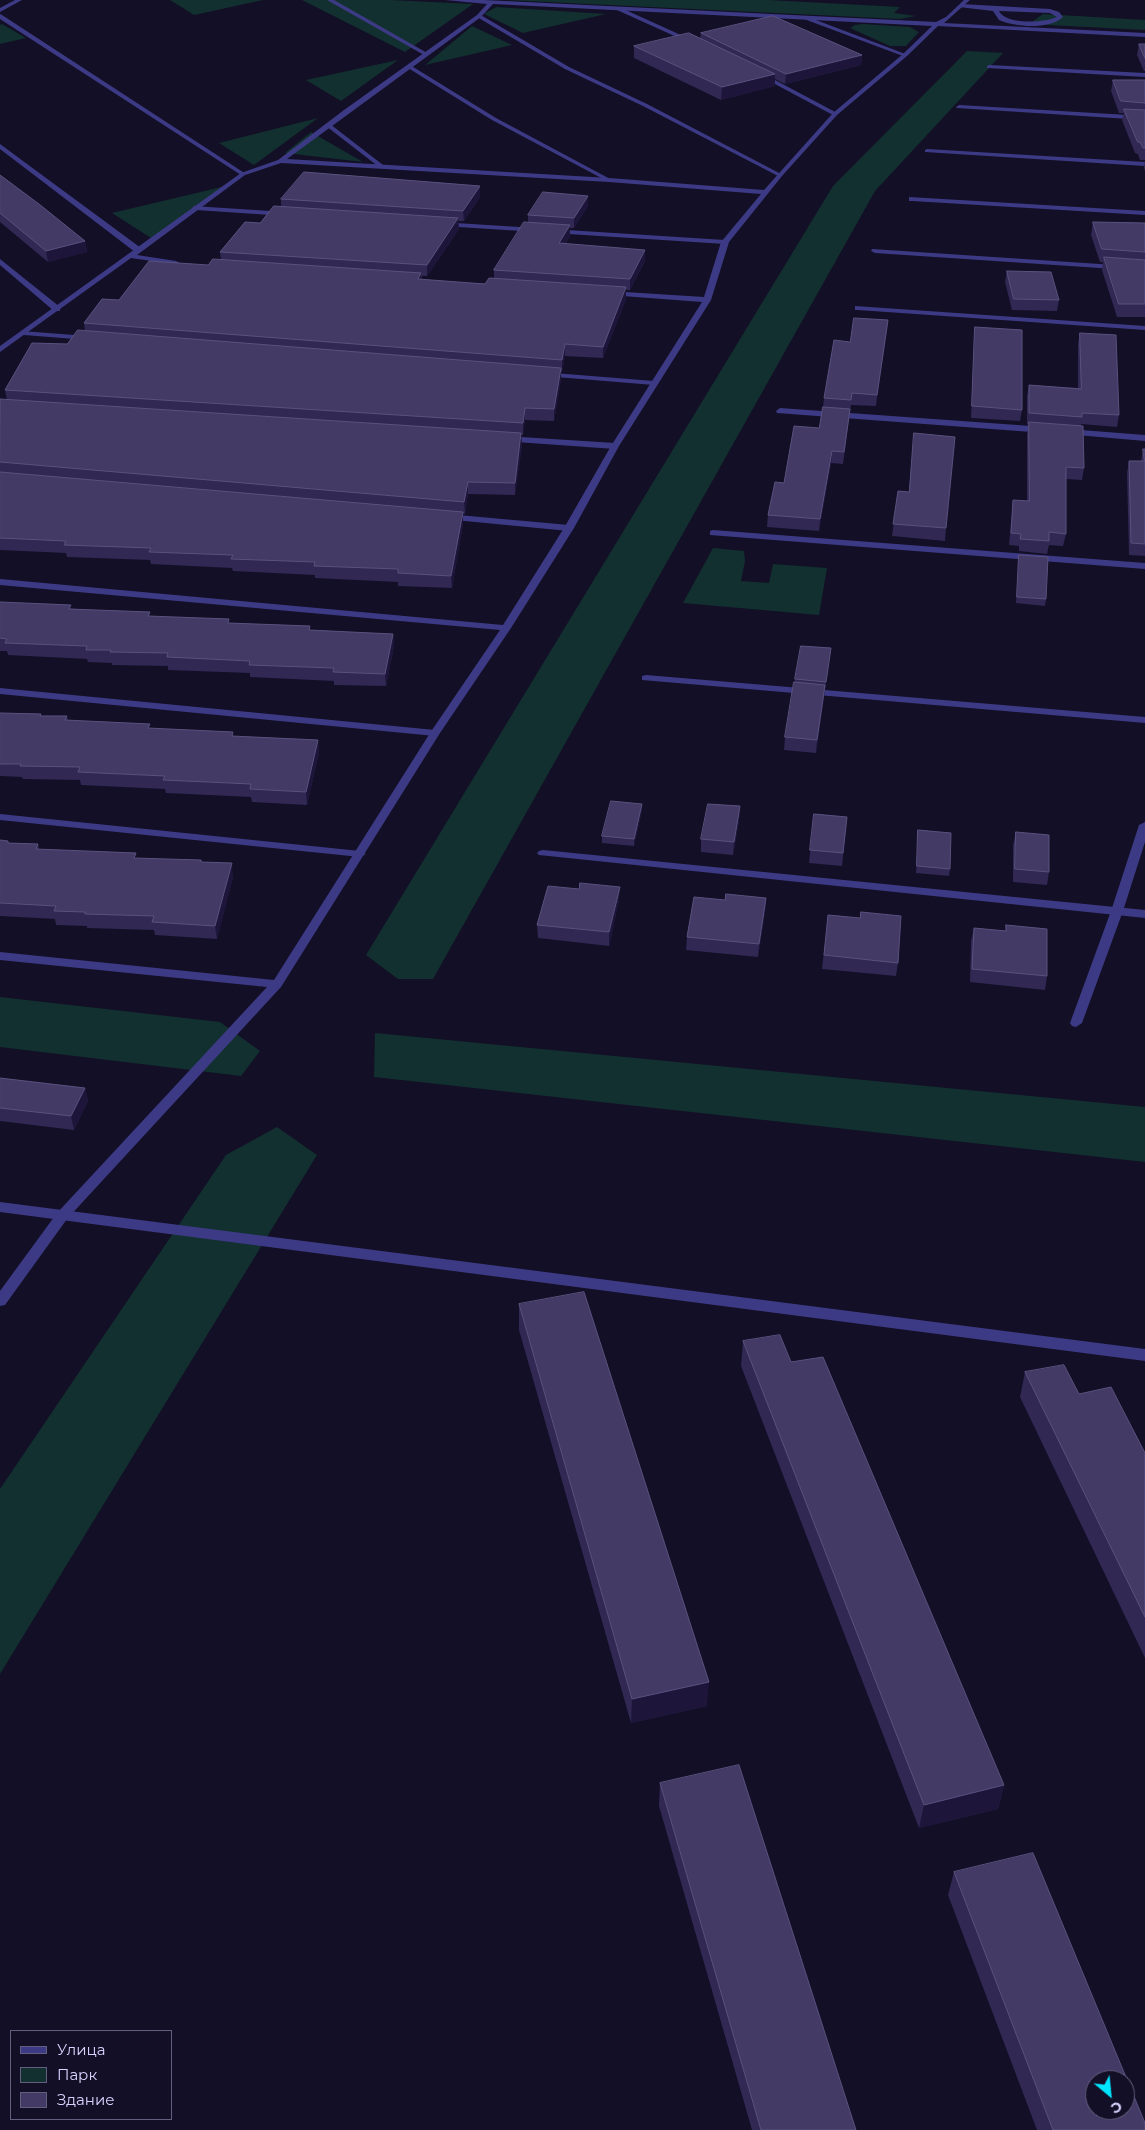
<!DOCTYPE html>
<html>
<head>
<meta charset="utf-8">
<style>
  body { margin:0 }
  #map { position:relative; width:1145px; height:2130px; overflow:hidden; background:#130f26; font-family:Montserrat,sans-serif }
  canvas { display:block }
  .legend { position:absolute; left:10px; top:2030px; width:162px; height:90px; box-sizing:border-box; background:#130f26; border:1px solid #625e7d; margin:0; padding:6px 9px; list-style:none; font-size:15px; color:#d9d4ff }
  .legend li { display:flex; align-items:center; gap:10px; height:25px }
  .legend b { width:25px; border:1px solid #625e7d }
  .north { position:absolute; left:1085px; top:2070px; width:50px; height:50px; box-sizing:border-box; background:#130f26; border:1px solid #625e7d; border-radius:50%; rotate:152deg; font-size:14px; font-weight:700; line-height:20px; text-align:center; color:#d9d4ff }
  .north::after { content:''; display:block; margin:auto; width:18px; height:22px; background:#00e5ff; clip-path:polygon(50% 0,100% 100%,50% 72%,0 100%) }
</style>
</head>
<body>
<div id="map">
<canvas width="1145" height="2130"></canvas>
<ul class="legend">
<li><b style="height:6px;background:#3d3a85"></b>Улица</li>
<li><b style="height:14px;background:#12302f"></b>Парк</li>
<li><b style="height:14px;background:#433a66"></b>Здание</li>
</ul>
<div class="north">С</div>
</div>
<script>
const c = document.querySelector('canvas').getContext('2d');
c.lineJoin = 'round';
function fill(path, color) {
  c.fillStyle = color;
  c.fill(path, 'evenodd');
}
function trace(path, color, width, dash) {
  c.strokeStyle = color;
  c.lineWidth = width;
  c.lineCap = dash ? 'butt' : 'round';
  c.setLineDash(dash || []);
  c.stroke(path);
}
fill(new Path2D(`
  M170,0H263L194,15Z
  M302,0H391L473,4L405,52Z
  M505,0H768L900,7L894,13L916,16L900,19Z
  M496,7L606,14L523,33L484,14Z
  M1043,14L1145,20V30L1029,24Z
  M2,24L26,38L0,44V25Z
  M863,24L910,27L919,32L906,46H890L850,28L855,25Z
  M472,26L512,45L425,65Z
  M967,51L1003,53L875,191L433,979H398L366,955L833,186Z
  M398,60L341,101L306,80Z
  M318,118L254,165L219,143Z
  M311,132L363,162L285,153Z
  M226,186L151,238L112,213Z
  M713,548L744,551L745,561L741,581L769,583L773,564L827,568L819,615L683,603Z
  M0,997L220,1022L260,1051L241,1076L0,1047Z
  M375,1033L1145,1107V1162L374,1077Z
  M277,1127L317,1155L0,1674V1489L226,1155Z`), '#12302f');
fill(new Path2D(`
  M327,0H334L429,54L424,55Z
  M961,4L1050,9L1059,12L1063,17C1049,30 1015,27 999,20L993,11L959,7ZM999,11L1050,13L1057,17C1044,23 1006,25 999,11Z
  M619,7L694,41L695,42L690,43L617,10Z
  M0,14L2,15L246,174L241,175L0,19Z
  M479,14L569,67L647,104L783,175L778,176L643,106L565,69L477,17Z
  M804,17H808L908,55L903,56L804,19Z
  M410,65L496,118L612,180L607,181L492,120L408,68L407,67Z
  M989,65L1145,73V77L987,68V66Z
  M760,72L837,113L838,114L833,115L758,75L757,74Z
  M959,105L1145,116V120L957,108L956,107Z
  M326,124H330L383,165V167H379L326,126Z
  M0,144L141,248V252H135L0,149Z
  M927,149L1145,162V166L925,152V150Z
  M909,197L1145,211V215L912,201H909Z
  M193,206L286,212L290,214L286,216L196,210H193Z
  M440,222L725,240L729,242L725,244L443,226H440Z
  M872,249L1145,267V271L875,253L871,251Z
  M0,259L60,307V311H54L0,265Z
  M855,306L1145,326V330L858,310H855Z
  M21,331L88,336L92,338L88,340L24,335H21Z
  M541,372L654,381L658,383L654,385L544,376H541Z
  M780,408L1045,427L1049,430L1045,433L777,413L776,411Z
  M1068,429L1145,435V441L1065,434V430Z
  M505,436L615,443L619,446L615,449L502,441L501,439Z
  M447,514L569,525L574,528L569,531L444,519V515Z
  M713,530L1145,563V569L710,535V531Z
  M646,675L1145,717V723L642,680V676Z
  M0,688L435,730L440,733L435,736L0,694Z
  M0,814L360,851L366,854L360,857L0,820Z
  M543,850L1145,910V918L539,855L537,853L539,851Z
  M0,1202L1145,1349V1361L0,1212Z`), '#3d3a85');
fill(new Path2D(`
  M15,0H22L0,12V8Z
  M445,0H484L936,22L946,17L964,0H970L944,23L1145,33V37L938,26L907,56L837,115L782,176L729,242L711,300L619,446L574,528L511,628L440,733L281,987L67,1219L5,1305L0,1306V1291L57,1213L267,987L0,960V952L274,980L430,733L500,630L0,585V579L503,625L564,528L611,446L702,302L609,295L605,293L609,291L704,297L721,242L761,194L609,182L281,163L245,175L137,255L176,261L180,263L179,265L131,258L0,352V346L241,173L278,160L344,110L477,15L487,4ZM493,4L932,26L903,54L833,113L764,190L609,178L287,159L481,17Z
  M1145,822V842L1123,911L1082,1023L1076,1027L1072,1026L1070,1023L1111,911L1139,825Z`), '#3d3a85');
fill(new Path2D(`
  M701,33L862,55L861,65L785,84L775,79V86L721,100L634,58V46L700,38Z
  M1139,44H1145V71H1144L1137,55Z
  M1113,80H1145V171L1144,168L1145,160H1140L1138,154L1135,153L1122,120L1124,113H1119L1111,91Z
  M0,175L85,241L87,252L48,262L0,222Z
  M480,186V197L464,221H458L459,229L427,276H422V280L485,284L494,278V270L528,222V215L588,206L574,228H570V236L566,243L645,261L630,290H626V299L603,358L565,356L562,372H561V379L554,421L525,420L523,435H521L522,445L515,495L468,494L465,514H463V524L452,588L398,586V582L315,578V575L233,571L232,568L151,564L150,560L67,557L66,553L0,550V400H7L5,390L85,331L84,323L119,300L221,260L220,252L260,223L281,207V199Z
  M1093,222L1145,223V317H1117L1102,270L1103,262H1100L1091,235Z
  M1007,271L1059,300L1057,311L1012,310L1005,282Z
  M888,320L876,406L851,405L843,464L831,463L819,531L767,527L768,515L784,483L819,428L823,407L824,398L850,342Z
  M975,327L1022,410L1020,421L971,418L974,338Z
  M1080,333L1119,415L1117,427L1081,424L1084,468L1082,480L1066,479V534L1063,546L1049,545L1047,554L1019,551V546L1009,545L1012,512L1013,500L1027,501V434L1029,425L1027,424V396L1029,385L1078,388V344Z
  M913,445L946,528L945,541L892,536L898,491L909,492Z
  M1143,449H1145V556L1129,555L1127,473L1129,461H1141Z
  M1019,555L1046,599L1045,606L1016,603Z
  M0,602L230,623L310,626V630L393,634L394,646L386,686L334,685V681L250,677V673L168,670V666L112,665V663L88,662L87,659L8,655L7,651H0Z
  M801,646L830,655L816,753L784,750L785,737Z
  M0,713L41,714V716H67L68,721L234,736L318,740L319,753L307,805L252,802L251,797L166,793L165,789L81,785L80,780L23,779L22,777L0,776Z
  M642,804V810L634,846L602,843V836Z
  M740,806L739,820L733,855L701,852V839Z
  M814,814L847,817L842,866L809,863Z
  M918,830L950,869L949,876L916,873Z
  M1016,832L1049,872L1047,885L1013,882V845Z
  M0,840L9,843L38,844L39,849L136,859L201,860L202,862L233,877L217,939L155,935L154,930L87,928V926L56,925L55,919L0,916Z
  M766,898L765,912L758,957L686,950L687,937L725,900Z
  M619,900L609,946L538,938L537,925Z
  M828,915L898,963L896,976L822,969Z
  M1006,925L1047,976L1045,990L970,982L971,941L974,928L1005,931Z
  M0,1078L85,1088L88,1101L74,1130L0,1121Z
  M519,1304L707,1706L631,1723L519,1330Z
  M743,1341L791,1362L1004,1785L998,1809L919,1828L741,1366Z
  M1025,1372L1079,1394L1145,1453V1658L1020,1397Z
  M660,1783L856,2130H752L659,1806Z
  M954,1872L1145,2130H1037L948,1895Z`), '#312854');
fill(new Path2D(`
  M862,55L861,65L785,84L786,74Z
  M775,74V86L721,100L722,87Z
  M480,186V197L464,221L463,211Z
  M588,196V206L574,228V218Z
  M458,218L459,229L427,276V265Z
  M570,225V236L559,254V243Z
  M85,241L87,252L48,262L46,251Z
  M645,250V261L630,290V279Z
  M421,273L422,284L418,279Z
  M626,287V299L603,358V347Z
  M888,320L887,332L876,406L877,395Z
  M565,344V356L562,372V360Z
  M561,368V379L554,421V409Z
  M525,408V420L523,435V423Z
  M521,433L522,445L515,495V483Z
  M832,451L831,463L819,531L820,519Z
  M468,482V494L465,514L464,502Z
  M463,512V524L452,588L451,576Z
  M393,634L394,646L386,686L385,674Z
  M825,685L824,697L816,753L817,740Z
  M318,740L319,753L307,805L306,792Z
  M642,804V810L634,846V839Z
  M740,806L739,820L733,855L734,842Z
  M232,863L233,877L217,939L215,926Z
  M620,887L619,900L609,946V932Z
  M766,898L765,912L758,957L759,944Z
  M85,1088L88,1101L74,1130L71,1116Z
  M709,1682L707,1706L631,1723L632,1699Z
  M1004,1785L998,1809L919,1828L924,1805Z`), '#1d163a');
const building = new Path2D(`
  M773,16L862,55L786,74L701,33Z
  M689,33L775,74L722,87L634,46Z
  M1139,44H1145V58Z
  M1113,80H1145V103L1121,101Z
  M1124,109L1145,110V148H1143L1140,142H1138Z
  M304,172L480,186L463,211L281,199Z
  M0,175L39,204L85,241L46,251L0,213Z
  M543,192L588,196L574,218L528,215Z
  M274,206L458,218L427,265L220,252L245,222L260,223Z
  M524,222L570,225L559,243L645,250L630,279L494,270Z
  M1093,222L1145,223V252L1102,249Z
  M1104,257L1145,260V304H1119Z
  M213,259L421,273L418,279L485,284L489,278L626,287L603,347L565,344L562,360L84,323L102,299L119,300L149,261L208,265Z
  M1007,271L1051,272L1059,300L1014,299Z
  M854,318L888,320L877,395L852,393L851,400L824,398L834,340L850,342Z
  M975,327L1022,330V410L972,406Z
  M78,330L561,368L554,409L525,408L523,423L5,390L32,343L67,344Z
  M1080,333L1116,335L1119,415L1082,413V417L1029,413V385L1081,389Z
  M0,400V399L521,433L515,483L468,482L464,502L0,462Z
  M823,407L850,409L844,452L832,451L820,519L768,515L775,482L784,483L794,426L819,428Z
  M1029,422L1083,426L1084,468L1066,467V534L1049,532V541L1020,539L1021,534L1011,533L1013,500L1029,501Z
  M914,433L955,437L946,528L893,524L898,491L909,492Z
  M1143,449H1145V544L1131,543L1129,461H1144Z
  M0,472L463,512L451,576L398,573V569L314,566L315,562L231,559L233,555L149,552L151,548L64,545L66,541L0,538Z
  M1019,555L1048,557L1046,599L1017,597Z
  M0,602L71,605L69,609L150,612L148,616L229,619L228,623L310,626L309,630L393,634L385,674L333,672L334,668L249,665L250,661L167,657L168,653L110,652L111,650H86L87,646L5,643L7,639L0,638Z
  M801,646L831,648L826,682L795,679Z
  M794,682L825,685L817,740L785,737Z
  M0,713L41,714L40,716H67L65,720L150,724L148,728L233,732L232,736L318,740L306,792L250,789L251,784L163,780L165,776L78,772L80,767L20,766L21,764H0Z
  M611,801L642,804L634,839L602,836Z
  M708,804L740,806L734,842L701,839Z
  M814,814L847,817L843,853L810,850Z
  M918,830L951,833L950,869L917,866Z
  M1016,832L1049,835V872L1015,869Z
  M0,840L8,841V843L38,844L36,849L136,853L134,858L201,860V862L232,863L215,926L152,922L154,916L85,914V912L54,911L56,906L0,903Z
  M580,883L620,887L609,932L537,925L548,886L579,889Z
  M726,894L766,898L759,944L687,937L694,897L725,900Z
  M861,912L901,916L898,963L824,955L828,915L860,918Z
  M1006,925L1047,929V976L972,969L974,928L1006,931Z
  M0,1078L85,1088L71,1116L0,1108Z
  M584,1292L709,1682L632,1699L519,1304Z
  M780,1335L791,1362L823,1357L1004,1785L924,1805L743,1341Z
  M1064,1365L1079,1394L1111,1387L1145,1453V1617L1025,1372Z
  M739,1765L856,2130H761L660,1783Z
  M1033,1853L1145,2123V2130H1053L954,1872ZM1095,2080H1125V2110H1095Z`);
fill(building, '#433a66');
trace(building, '#5a527e', 1);
</script>
</body>
</html>
